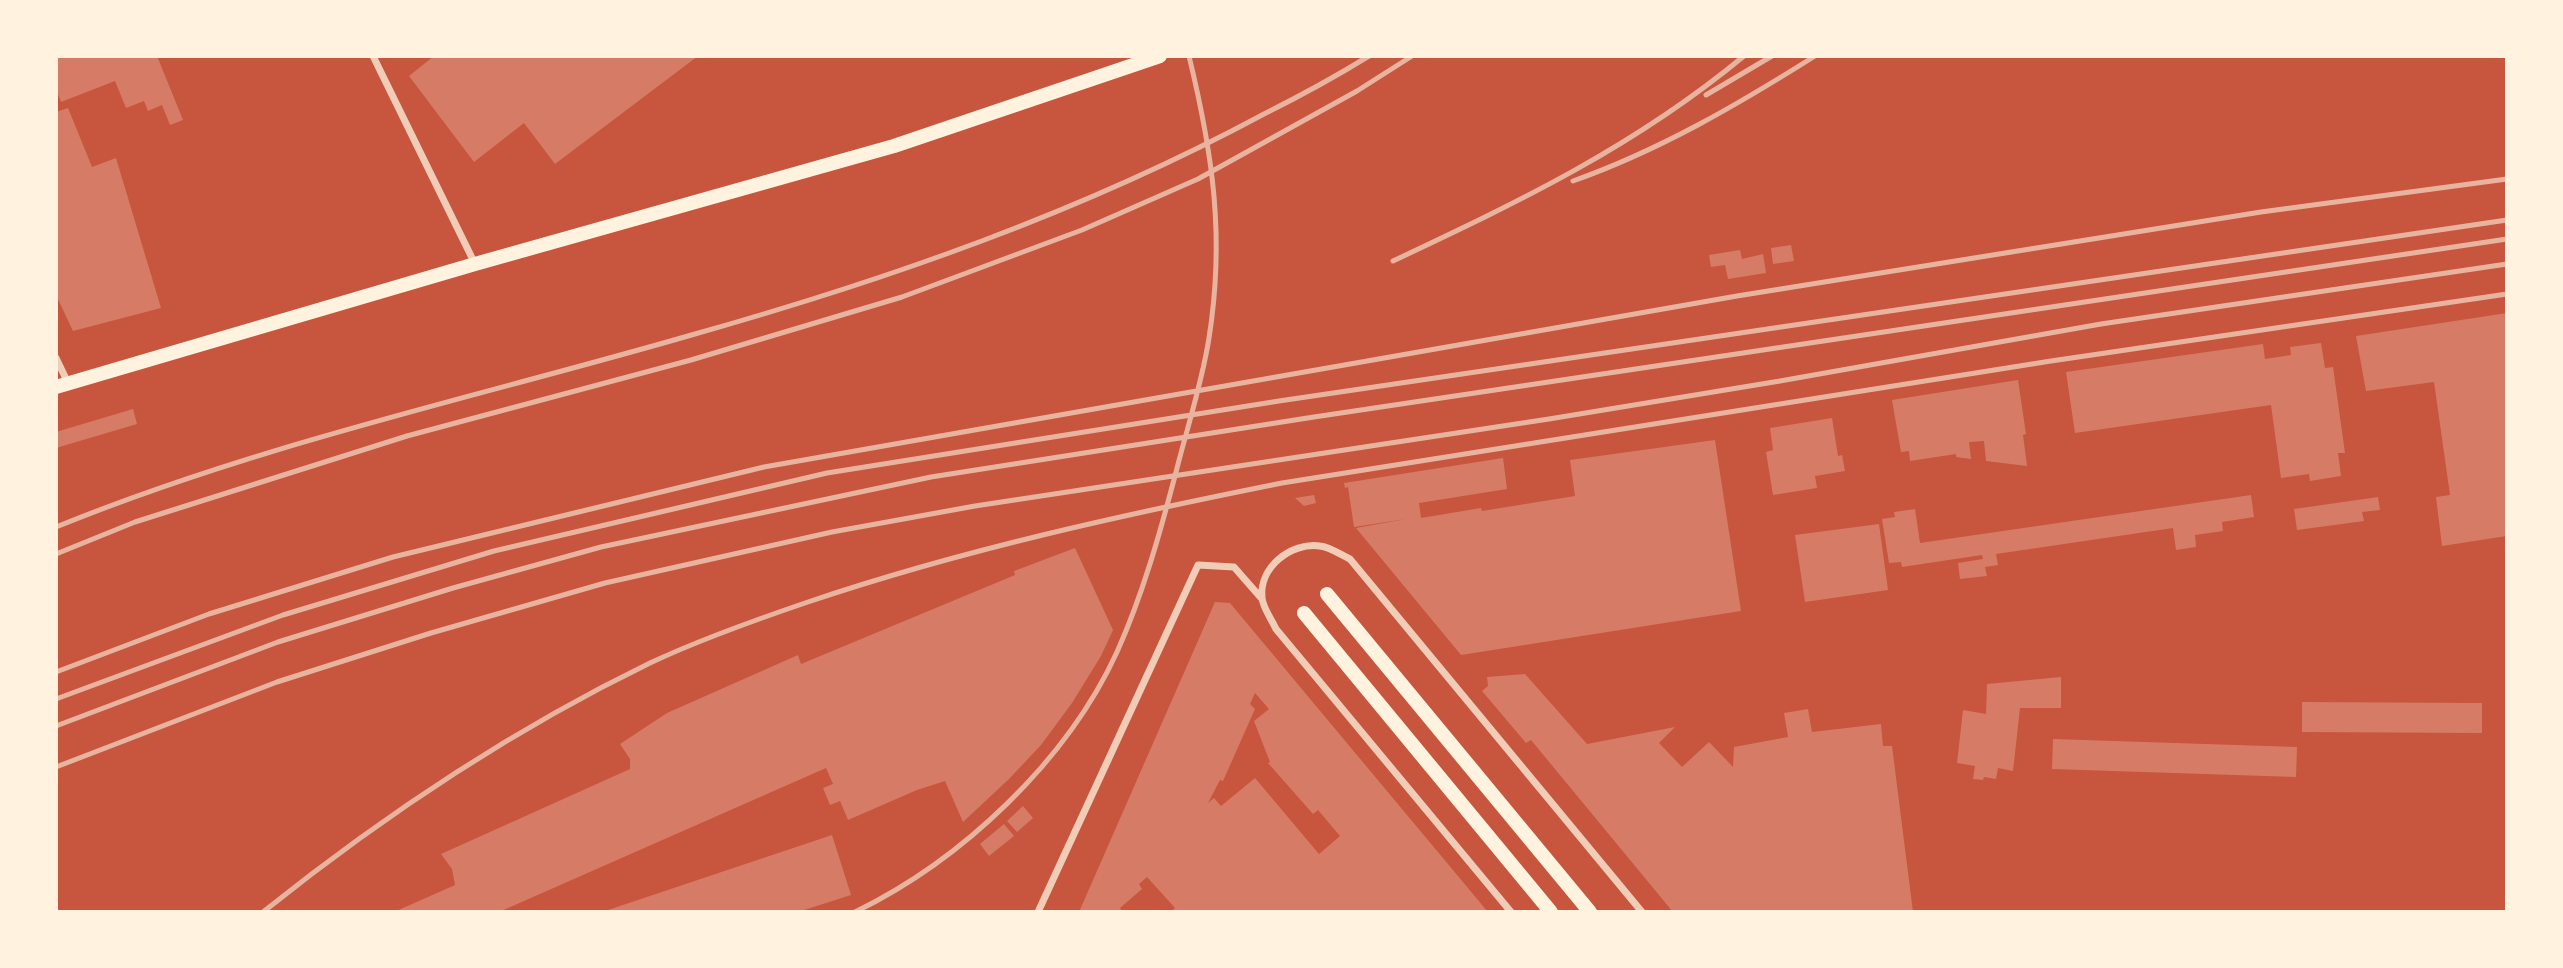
<!DOCTYPE html>
<html>
<head>
<meta charset="utf-8">
<style>
  body { margin:0 }
  #map { position:relative; width:2563px; height:968px; overflow:hidden; background:#c8553d; font-family:"Space Grotesk",sans-serif }
  canvas { display:block }
  .frame { position:absolute; inset:0; border:58px solid #fff3e0; pointer-events:none }
</style>
</head>
<body>
<div id="map">
<canvas width="2563" height="968"></canvas>
<div class="frame"></div>
</div>
<script>
const c = document.querySelector('canvas').getContext('2d');
c.lineJoin = 'round';
function fill(path, color) {
  c.fillStyle = color;
  c.fill(path, 'evenodd');
}
function trace(path, color, width, dash) {
  c.strokeStyle = color;
  c.lineWidth = width;
  c.lineCap = dash ? 'butt' : 'round';
  c.setLineDash(dash || []);
  c.stroke(path);
}
fill(new Path2D(`
  M56,56H157L183,120L170,125L162,105L148,111L144,101L126,108L115,81L61,102L56,89Z
  M434,56H698L555,164L524,123L474,162L409,76Z
  M68,108L92,167L116,158L161,308L73,331L56,295V112Z
  M1791,245L1794,261L1773,264L1771,248Z
  M1740,250L1742,259L1763,254L1766,273L1728,279L1725,265L1711,267L1709,255Z
  M2507,313V536L2442,546L2436,497L2450,495L2434,382L2366,391L2356,336Z
  M2321,343L2325,368L2333,367L2345,453H2338L2341,476L2310,481L2309,474L2281,478L2271,405L2075,433L2066,372L2263,344L2265,359L2291,355L2290,347Z
  M2018,380L2026,434L2023,435L2027,466L1986,461L1984,441L1969,442L1971,459L1956,457V454L1910,461L1909,451L1901,452L1892,400Z
  M133,409L137,424L56,448V432Z
  M1832,418L1838,456L1842,455L1845,471L1815,476L1817,488L1773,495L1766,452L1773,450L1770,428Z
  M1715,440L1741,611L1461,655L1356,528L1406,519L1354,527L1348,487L1345,488L1344,483L1503,458L1507,489L1419,503L1421,518L1481,508L1482,511L1575,496L1570,460Z
  M1314,495L1316,503L1304,506L1295,498Z
  M2251,495L2254,517L2222,522L2223,531L2195,535L2196,547L2176,550L2173,528L1996,554L1998,565L1985,567L1987,576L1960,579L1958,563L1983,559L1982,555L1902,567L1901,562L1889,563L1882,519L1895,517L1894,512L1915,509L1920,543Z
  M2378,497L2380,510L2362,512L2364,521L2297,530L2294,509Z
  M1879,524L1888,590L1805,602L1795,535Z
  M1075,548L1113,630L1101,656L1072,703L1041,745L1009,779L963,822L945,781L917,790L848,820L840,801L830,805L823,788L833,784L826,768L499,912H394L455,885L452,869L441,854L630,769V759L620,744L667,713L798,655L801,664L1015,575L1014,571Z
  M1215,602L1230,603L1488,912H1171L1175,908L1147,877L1139,884L1142,889L1120,908L1123,912H1079ZM1255,693L1269,709L1254,721L1270,762L1268,763L1313,814L1318,810L1340,836L1319,854L1255,778L1221,806L1214,798L1208,803L1220,780L1223,781L1255,709L1250,704Z
  M1525,674L1587,744L1675,727L1659,743L1682,767L1709,742L1733,767L1734,747L1788,737L1784,713L1808,709L1812,732L1881,724L1883,746H1892L1913,912H1673L1531,740L1526,743L1482,691L1488,686L1487,677Z
  M2061,677V708H2020L2013,771L1998,768L1996,779L1984,777L1983,780L1973,779L1975,766L1957,763L1963,710L1986,714L1987,684Z
  M2302,702L2482,703V733L2302,732Z
  M2053,739L2297,747L2296,777L2052,769Z
  M1023,806L1033,818L1017,832L1007,821Z
  M1004,824L1014,836L989,856L980,844Z
  M832,835L851,895L798,912H602Z`), '#d67c66');
trace(new Path2D(`
  M373,56L475,264
  M56,358L68,383
  M1038,912L1198,565L1234,567L1262,599
  M1511,912L1276,629C1272,620 1263,608 1262,598C1259,567 1291,542 1320,546C1330,547 1341,555 1350,559L1642,912`), '#f1ccb7', 7);
trace(new Path2D(`
  M56,387L475,264L894,146L1160,56
  M1327,594L1590,912
  M1304,613L1551,912`), '#fff3e0', 14);
trace(new Path2D(`
  M1706,95L1772,56
  M1573,181C1660,150 1737,105 1815,56
  M1393,261C1520,201 1634,147 1744,56
  M56,527C260,444 477,397 688,336C887,280 1082,212 1264,114C1300,96 1335,77 1369,56
  M56,554L135,522L407,436L691,360L902,297L1082,230L1198,179L1357,91L1412,56
  M56,672L209,614L393,557L764,467L1737,296L2261,212L2507,179
  M56,699L283,615L494,551L827,473L1279,401L2507,220
  M56,726L278,642L453,588L601,547L931,477L1314,417L2507,239
  M56,767L277,682L431,633L605,583L832,532L975,506L1549,419L1780,381L2101,324L2507,264
  M263,912C383,816 512,730 650,663C701,639 755,620 808,602C962,550 1122,515 1282,483L2051,361L2507,294
  M855,912C962,860 1067,761 1117,652C1143,594 1160,533 1176,472C1187,428 1202,383 1209,338C1225,237 1213,155 1189,56`), '#e9b49f', 5);
</script>
</body>
</html>
